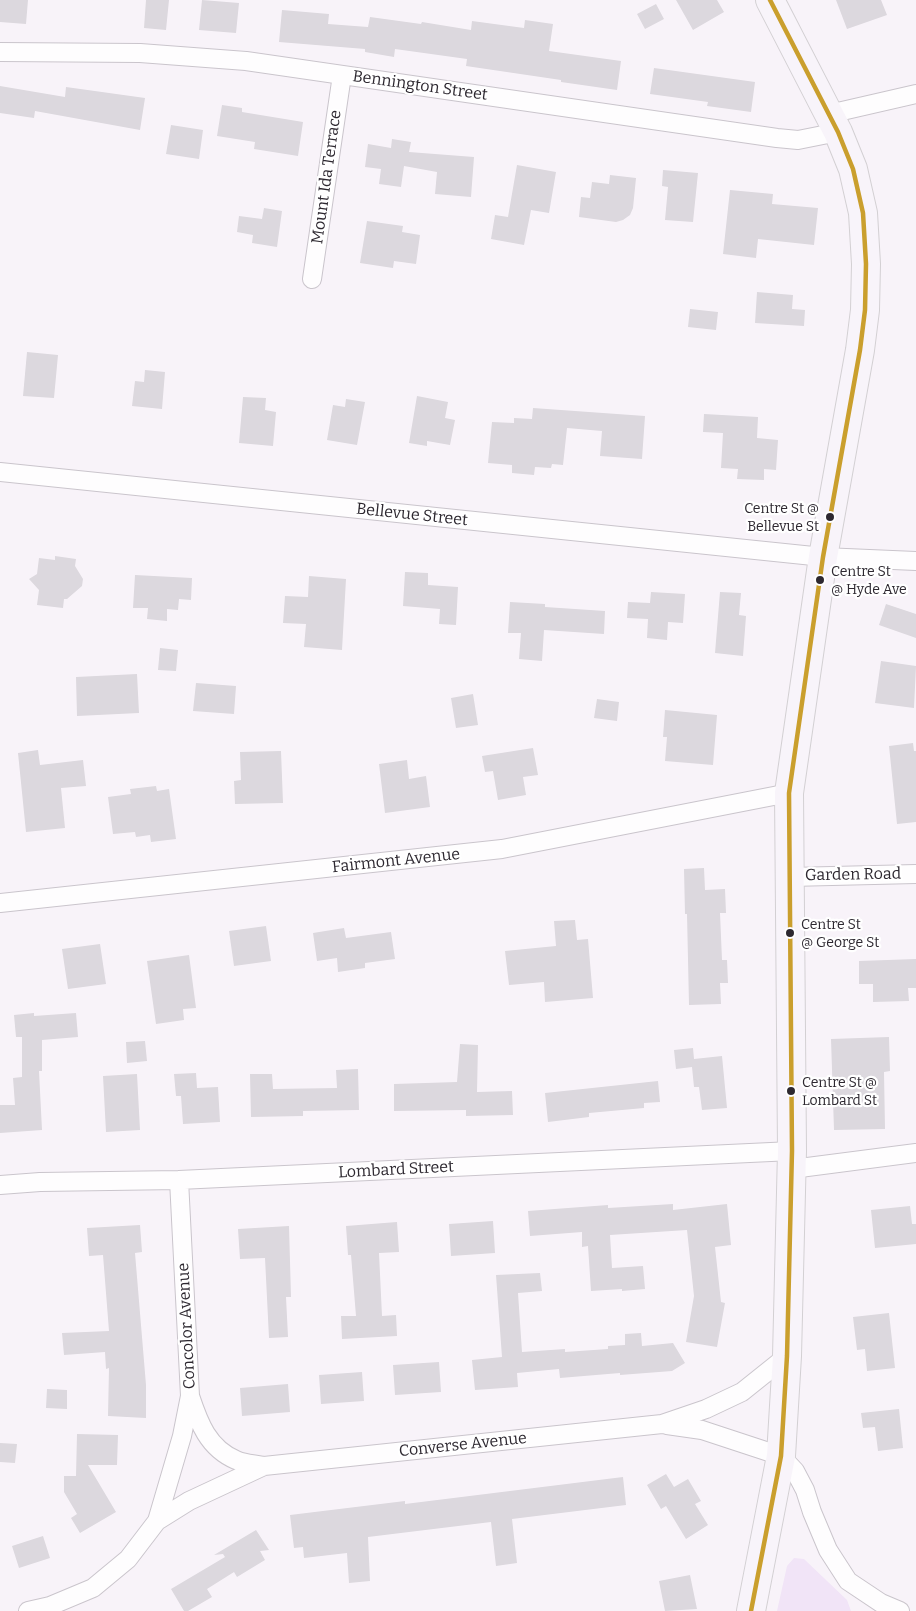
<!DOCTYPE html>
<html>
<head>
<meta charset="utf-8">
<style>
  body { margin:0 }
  canvas { display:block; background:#f8f3f9 }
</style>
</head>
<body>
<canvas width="916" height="1611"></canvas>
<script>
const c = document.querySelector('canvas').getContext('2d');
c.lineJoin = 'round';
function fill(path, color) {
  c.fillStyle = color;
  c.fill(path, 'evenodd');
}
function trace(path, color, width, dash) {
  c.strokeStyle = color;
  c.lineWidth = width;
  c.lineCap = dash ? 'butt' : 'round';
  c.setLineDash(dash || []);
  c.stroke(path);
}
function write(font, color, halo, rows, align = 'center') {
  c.font = font + ' Bitter,serif';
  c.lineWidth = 4.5;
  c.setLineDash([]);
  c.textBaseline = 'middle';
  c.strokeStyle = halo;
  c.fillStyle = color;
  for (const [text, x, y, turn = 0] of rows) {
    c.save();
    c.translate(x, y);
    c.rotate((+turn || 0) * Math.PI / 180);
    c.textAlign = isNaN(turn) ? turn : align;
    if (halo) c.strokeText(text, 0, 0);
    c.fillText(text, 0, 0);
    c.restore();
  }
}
fill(new Path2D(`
  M794,1558L804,1559L847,1600L851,1611H777L787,1566Z`), '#f1e4f7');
fill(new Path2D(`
  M0,0H28L26,24L0,22Z
  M146,0H169L166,30L144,28Z
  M202,0L239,3L236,33L199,30Z
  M676,0H717L724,12L693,30Z
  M836,0H881L887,15L847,29Z
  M656,4L664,19L645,29L637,14Z
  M282,10L329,14L328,24L368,27L370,17L421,24L422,22L471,30L472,21L524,28L525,20L553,24L549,51L621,61L617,90L561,82V80L466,66L467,59L395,49L394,57L365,52V49L279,42Z
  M654,68L755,82L751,112L707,106L708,102L650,94Z
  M0,86L65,97L66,87L145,98L140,130L35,111L34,118L0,113Z
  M222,105L242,108V112L303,122L298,156L254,149L255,142L217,136Z
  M171,125L203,130L199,159L166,154Z
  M392,139L411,142L409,152L474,157L471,197L435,194L437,172L404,166L401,187L379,184L381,169L365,167L368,144L391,148Z
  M517,165L556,172L549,213L531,210L524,245L491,239L495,215L508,217Z
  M663,170L698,173L693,222L665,220L668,187L662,186Z
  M610,175L636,178L633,208L630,215L623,220L616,222L579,217L581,197L590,198L592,182L609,184Z
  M730,190L773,194L772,204L818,208L814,245L758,239L756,258L723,254Z
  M264,208L282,211L277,247L252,243L253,235L237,232L239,216L262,219Z
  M367,221L403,226L402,232L420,235L416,264L394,261L393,268L360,263Z
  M757,292L793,295L792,309L805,310L804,326L755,323Z
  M690,309L718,312L716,330L688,327Z
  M27,352L58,355L54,398L23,396Z
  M145,370L165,372L162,409L132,406L135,381L144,382Z
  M417,396L448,402L445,418L455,420L450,445L427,441V446L409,443Z
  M243,397L266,398L265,410L276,412L273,446L239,443Z
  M346,399L365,402L357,445L327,440L333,405L345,407Z
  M533,408L645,416L642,459L600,456L602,431L567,428L563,465L552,464L551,468L535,467L534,475L512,473V465L488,463L492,422L514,423V418L532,419Z
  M704,414L758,417L757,438L778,440L776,470L764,469V480L737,479L738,469L721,468L723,433L703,432Z
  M55,556L76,559L75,566L83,579L82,586L67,599H64L63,608L37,605L39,590L29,579L37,574L39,558L55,560Z
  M405,572L428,573V585L458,587L456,625L439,624L440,609L403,606Z
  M135,575L192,578L191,600L179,599L178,610L167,609V621L147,619L148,608H133Z
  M309,576L346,579L342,650L304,647L306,624L283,623L285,596L308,597Z
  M651,592L685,594L683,623L668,622L667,640L647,638L648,619L627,618L628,602L650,603Z
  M720,592L741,593L739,615L746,616L743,656L715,653Z
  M510,602L545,604V607L605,611L604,634L544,630L542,661L519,659L521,633H508Z
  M886,604L916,614V638L879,625Z
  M160,648L178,650L176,671L158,670Z
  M881,661L916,666L914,708L875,703Z
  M137,674L139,713L77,716L76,677Z
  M196,683L236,686L234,714L193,711Z
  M473,694L478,725L456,728L451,698Z
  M597,699L619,702L617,721L594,718Z
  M665,710L717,715L713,765L665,761L667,737H663Z
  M913,743L914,751H916V822L897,824L889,746Z
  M533,748L538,775L523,777L526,795L498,800L493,771L485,772L482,756Z
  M38,750L40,765L83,760L86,786L61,788L65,828L26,832L18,753Z
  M281,751L283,803L235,804L234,781L241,780L240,752Z
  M407,760L409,779L426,776L430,807L385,813L379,764Z
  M156,786L157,791L169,789L176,839L151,842L150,835L136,837L135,832L113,834L108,797L131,794L130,789Z
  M704,868L705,890L725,889L726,913H720L722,960H727L728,983H720L721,1004L689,1005L687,914H685L684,869Z
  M575,920L577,940L588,939L593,998L545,1002L544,982L509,985L505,951L556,946L554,921Z
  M266,926L271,961L234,966L229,931Z
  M344,928L346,938L391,932L395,959L365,963V968L338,972L337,958L317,961L313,933Z
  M100,944L106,984L68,989L62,949Z
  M189,955L196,1008L183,1009L184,1020L156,1024L147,961Z
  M916,959V988H908L909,1001L873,1002V984H859V961Z
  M34,1013V1016L76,1013L78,1037L42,1040V1071H39L42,1130L0,1133V1105H15L13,1078L22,1077V1037H16L14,1015Z
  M889,1037L890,1071L884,1072L885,1129L834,1130L831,1039Z
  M145,1041L147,1061L127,1063L126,1042Z
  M460,1044L478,1045L477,1092L512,1091L513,1115L466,1116V1110L394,1111V1084L457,1082Z
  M693,1048L694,1059L722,1056L727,1108L702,1110L699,1087H694L692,1067L676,1069L674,1050Z
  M358,1069L359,1110L303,1111V1116L251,1117L250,1074H272L273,1089L337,1088L336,1070Z
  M196,1073L197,1088L218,1087L220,1122L183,1124L181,1096H176L174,1074Z
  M137,1074L140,1130L106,1132L103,1076Z
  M658,1081L660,1102L644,1103V1108L589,1113V1117L548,1122L545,1093Z
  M673,1204V1210L727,1204L731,1245L715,1247L721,1302L725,1303L717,1347L686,1342L694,1296L687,1230L610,1235L612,1268L643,1266L645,1289L622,1291V1289L591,1291L588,1246L582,1247V1232L530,1236L528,1211L608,1205V1208Z
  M910,1206L912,1224H916V1244L875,1248L871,1210Z
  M493,1221L495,1253L451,1256L449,1224Z
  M397,1222L399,1252L379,1253L382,1316L396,1315L397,1336L342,1339L341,1316H356L351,1255H348L346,1226Z
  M140,1225L142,1252L135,1253L146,1385V1418L108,1416L109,1368L106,1369L105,1352L64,1355L62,1333L109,1331L103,1255L89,1256L87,1228Z
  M289,1226L291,1297H286L288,1337L269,1338L265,1258L240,1259L238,1229Z
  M540,1273L542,1291L518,1293L522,1352L565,1349V1352L608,1349V1346L625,1345V1334L641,1333L642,1346L673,1343L685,1363L672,1371L620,1375V1373L560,1378L559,1369L517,1373L518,1387L475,1390L472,1360L502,1357L496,1275Z
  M889,1313L895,1368L867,1371L865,1349L857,1350L853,1317Z
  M439,1362L441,1392L395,1395L393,1365Z
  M362,1372L364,1401L321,1404L319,1375Z
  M288,1384L290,1412L242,1416L240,1388Z
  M47,1389L67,1390V1409L46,1408Z
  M899,1409L903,1448L878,1451L875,1427L863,1428L861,1413Z
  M77,1434L118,1435L117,1465H88L116,1512L80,1533L71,1518L77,1514L64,1492V1476H76Z
  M0,1443L17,1444L15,1463L0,1462Z
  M666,1474L674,1487L688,1479L701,1501L695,1504L708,1525L686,1539L666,1506L661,1509L647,1485Z
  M623,1477L626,1505L512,1519L517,1563L496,1566L491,1522L368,1537L370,1581L349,1583L347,1553L304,1558L303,1547L294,1548L290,1515L405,1501V1504Z
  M256,1530L269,1550L260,1551L265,1560L237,1577L234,1572L207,1589L212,1597L188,1611H184L171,1589L225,1557L223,1554L214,1555Z
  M43,1536L50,1558L19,1568L12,1546Z
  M690,1575L697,1609L665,1611L659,1581Z`), '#dcd8de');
const minor = new Path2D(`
  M0,52L140,53L246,61L777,138L798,140L838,132
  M829,114L916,94
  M312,279L342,75
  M0,472L823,557L916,561
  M790,877L916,874
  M0,903L502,849L789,793
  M792,1169L916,1153
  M0,1185L40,1182L179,1180L792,1151
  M190,1396C199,1423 208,1448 236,1460C244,1464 255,1464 264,1466L662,1424L706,1409L742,1392L787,1356
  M667,1425L702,1430L781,1456L795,1471L805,1490L812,1512L828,1550L848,1581L881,1603L900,1611
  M157,1521L189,1501L264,1466
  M28,1611L50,1606L93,1588L128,1559L157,1521L182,1436L190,1396L179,1180`);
const primary = new Path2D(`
  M751,1611L781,1456L787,1356L792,1151L789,793L823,557L860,350L865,310L866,264L863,213L853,169L838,132L770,0`);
trace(minor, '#cac5cc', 20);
trace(primary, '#d3d0d3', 30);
trace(minor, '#fefdfe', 18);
trace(primary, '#f8f4fa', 28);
trace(new Path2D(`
  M751,1611L781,1456L787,1356L792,1151L789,793L823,557L860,350L865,310L866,264L863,213L853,169L838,132L770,0`), '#ca9f2d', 4.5);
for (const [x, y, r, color] of [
  [830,517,5,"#2d2830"],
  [820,580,5,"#2d2830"],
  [790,933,5,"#2d2830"],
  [791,1091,5,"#2d2830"]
]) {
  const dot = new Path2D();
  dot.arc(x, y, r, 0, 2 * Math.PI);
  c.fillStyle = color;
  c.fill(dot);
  trace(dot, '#fff', 2);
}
write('14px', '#2d2830', '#fff', [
  ["Centre St @",819,509,"right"],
  ["Bellevue St",819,527,"right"],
  ["Centre St",831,572],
  ["@ Hyde Ave",831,590],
  ["Centre St",801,925],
  ["@ George St",801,943],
  ["Centre St @",802,1083],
  ["Lombard St",802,1101]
], 'left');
write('16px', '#2d2830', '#fff', [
  ["Bennington Street",420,86,8],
  ["Mount Ida Terrace",327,177,-82],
  ["Bellevue Street",412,515,6],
  ["Fairmont Avenue",396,861,-6],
  ["Garden Road",853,875,-1],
  ["Lombard Street",396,1170,-3],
  ["Concolor Avenue",187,1326,-93],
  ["Converse Avenue",463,1445,-6]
]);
</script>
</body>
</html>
